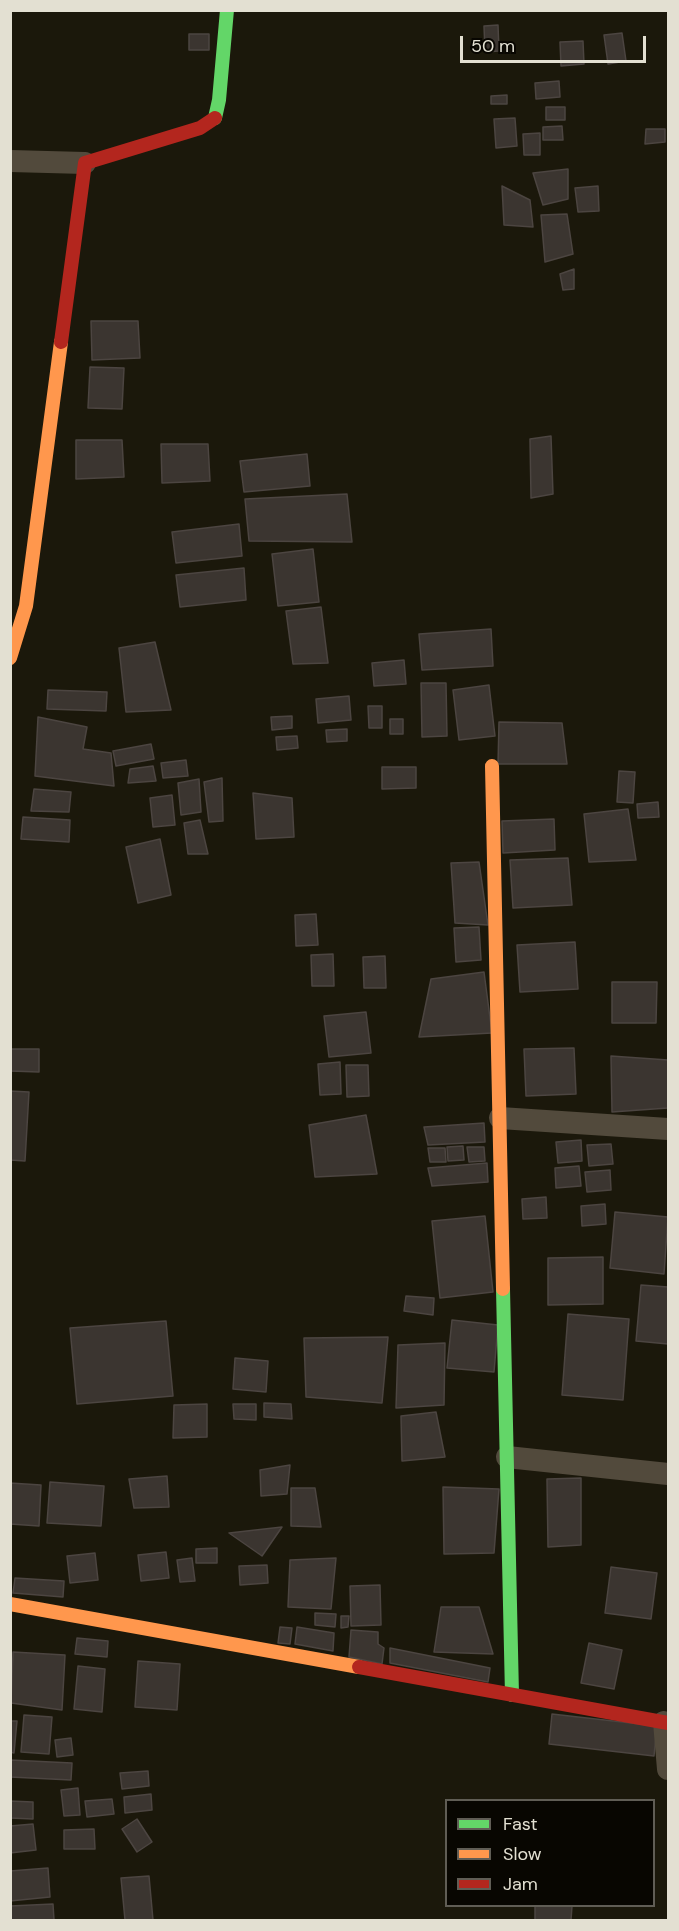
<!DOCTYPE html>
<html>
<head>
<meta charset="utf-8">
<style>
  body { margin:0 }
  #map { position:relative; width:679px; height:1931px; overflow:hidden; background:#1b180b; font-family:"DM Sans",sans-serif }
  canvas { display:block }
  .frame { position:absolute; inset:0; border:12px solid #e3e0d2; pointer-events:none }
  .legend { position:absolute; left:445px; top:1799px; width:210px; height:108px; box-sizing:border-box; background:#080601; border:2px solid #605d55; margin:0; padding:8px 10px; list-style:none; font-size:18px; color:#e3e0d2 }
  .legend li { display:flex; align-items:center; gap:12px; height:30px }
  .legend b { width:30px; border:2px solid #605d55 }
  .scale { position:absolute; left:460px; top:36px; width:186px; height:27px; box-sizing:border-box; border:3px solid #e3e0d2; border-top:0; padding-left:8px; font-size:18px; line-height:21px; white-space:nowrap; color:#e3e0d2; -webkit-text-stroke:4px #080601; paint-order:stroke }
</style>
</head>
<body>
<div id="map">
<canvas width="679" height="1931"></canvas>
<div class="frame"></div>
<ul class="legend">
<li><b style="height:8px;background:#63d668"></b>Fast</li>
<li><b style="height:8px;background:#ff974d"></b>Slow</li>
<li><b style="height:8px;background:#b3261e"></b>Jam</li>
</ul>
<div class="scale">50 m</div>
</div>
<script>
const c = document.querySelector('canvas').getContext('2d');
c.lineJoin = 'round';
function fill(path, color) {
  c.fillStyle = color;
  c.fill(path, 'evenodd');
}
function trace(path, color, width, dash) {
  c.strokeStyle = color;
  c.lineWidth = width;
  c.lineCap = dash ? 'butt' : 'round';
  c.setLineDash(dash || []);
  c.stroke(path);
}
const building = new Path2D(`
  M498,25L499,51L485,52L484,26Z
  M622,33L626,61L608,64L604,35Z
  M189,34H209V50H189Z
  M583,41L584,64L561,66L560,42Z
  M559,81L560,97L536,99L535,83Z
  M507,95V104H491V96Z
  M546,107H565V120H546Z
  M515,118L517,146L496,148L494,119Z
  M562,126L563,140H543V127Z
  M646,129H665V142L645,144Z
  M540,133V155H524L523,134Z
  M568,169V199L543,205L533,173Z
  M502,186L530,200L533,227L504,225Z
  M598,186L599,211L578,212L575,188Z
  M567,214L573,254L545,262L541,215Z
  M574,269V289L563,290L560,274Z
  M91,321H138L140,358L92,360Z
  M90,367L124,368L122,409L88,408Z
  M551,436L553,494L531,498L530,439Z
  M76,440H122L124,477L76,479Z
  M161,444H208L210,481L162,483Z
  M307,454L310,486L244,492L240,461Z
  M347,494L352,542L249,541L245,499Z
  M239,524L242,556L176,563L172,532Z
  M313,549L319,602L278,606L272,554Z
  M244,568L246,600L180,607L176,575Z
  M321,607L328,663L293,664L286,611Z
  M491,629L493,666L422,670L419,634Z
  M155,642L171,710L126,712L119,648Z
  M404,660L406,684L374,686L372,663Z
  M421,683H446L447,736L422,737Z
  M489,685L495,736L459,740L453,690Z
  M48,690L107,692L106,711L47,709Z
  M349,696L351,720L318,723L316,699Z
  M368,706H382V728H369Z
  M292,716V728L272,730L271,717Z
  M38,717L87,727L83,749L111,753L114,786L35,776Z
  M390,719H403V734H390Z
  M499,722L562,723L567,764H498Z
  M347,729V741L327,742L326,730Z
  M297,736L298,748L277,750L276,737Z
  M151,744L154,759L116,766L113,751Z
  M186,760L188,776L163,778L161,763Z
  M153,766L156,781L128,783L130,769Z
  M382,767H416V788L382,789Z
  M619,771L635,772L633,803L617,802Z
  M222,778L223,821L209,822L204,782Z
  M199,779L201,812L181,815L178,783Z
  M34,789L71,792L69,812L31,811Z
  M253,793L292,798L294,837L256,839Z
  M172,795L175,825L153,827L150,798Z
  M658,802L659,817L638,818L637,804Z
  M628,809L636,860L589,862L584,814Z
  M23,817L70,820L69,842L21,839Z
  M554,819L555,850L503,853L502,821Z
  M200,820L208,854H188L184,823Z
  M160,839L171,895L138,903L126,847Z
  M568,858L572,905L513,908L510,860Z
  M479,862L488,925L455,923L451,863Z
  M316,914L318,945L296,946L295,915Z
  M479,927L481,960L456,962L454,928Z
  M575,942L578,989L520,992L517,945Z
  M333,954L334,986H312L311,955Z
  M385,956L386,988H364L363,957Z
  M484,972L492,1033L419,1037L431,979Z
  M612,982H657L656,1023H612Z
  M366,1012L371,1053L329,1057L324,1016Z
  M574,1048L576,1094L526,1096L524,1049Z
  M10,1049H39V1072L10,1071Z
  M611,1056L668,1060V1108L612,1112Z
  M340,1062L341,1094L320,1095L318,1064Z
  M346,1065H368L369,1096L347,1097Z
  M10,1091L29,1092L25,1161L10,1160Z
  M366,1115L377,1174L315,1177L309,1125Z
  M484,1123L485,1142L428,1145L424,1127Z
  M581,1140L582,1161L558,1163L556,1142Z
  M611,1144L613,1164L589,1166L587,1145Z
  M463,1146L464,1160L448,1161L447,1147Z
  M467,1147H484L485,1161L469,1162Z
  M428,1148H445L446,1162H430Z
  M487,1163L488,1182L432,1186L428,1168Z
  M579,1166L581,1186L556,1188L555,1168Z
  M610,1170L611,1190L587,1192L585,1172Z
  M546,1197L547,1218L523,1219L522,1199Z
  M605,1204L606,1224L582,1226L581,1206Z
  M615,1212L668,1217L664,1274L610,1268Z
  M485,1216L493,1292L440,1298L432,1221Z
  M603,1257V1304L548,1305V1258Z
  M641,1285L668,1287V1344L636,1341Z
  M406,1296L434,1298L433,1315L404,1311Z
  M568,1314L629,1319L623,1400L562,1395Z
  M452,1320L498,1325L494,1372L447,1368Z
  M166,1321L173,1396L77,1404L70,1328Z
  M388,1337L382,1403L306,1397L304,1338Z
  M445,1343L444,1405L396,1408L398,1345Z
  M235,1358L268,1361L266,1392L233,1389Z
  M264,1403L291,1404L292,1419L264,1417Z
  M207,1404V1437L173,1438L174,1405Z
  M233,1404H256V1420L234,1419Z
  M436,1412L445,1457L402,1461L401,1416Z
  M290,1465L287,1494L261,1496L260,1470Z
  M167,1476L169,1507L134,1508L129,1479Z
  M581,1478V1545L548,1547L547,1479Z
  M50,1482L104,1486L101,1526L47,1523Z
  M10,1483L41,1485L39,1526L10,1524Z
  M443,1487L499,1489L494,1553L444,1554Z
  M291,1488H315L321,1527L291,1526Z
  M282,1527L262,1556L229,1533Z
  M217,1548V1563H196V1549Z
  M166,1552L169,1578L141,1581L138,1555Z
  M95,1553L98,1580L70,1583L67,1556Z
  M192,1558L195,1581L180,1582L177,1560Z
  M336,1558L331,1609L288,1607L290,1560Z
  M267,1565L268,1583L240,1585L239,1566Z
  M611,1567L657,1573L651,1619L605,1613Z
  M15,1578L64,1581L63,1597L13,1593Z
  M380,1585L381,1625L351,1626L350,1586Z
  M441,1607H479L493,1654L434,1652Z
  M315,1613L336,1614L335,1627L315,1625Z
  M341,1616H349L348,1627L341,1628Z
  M280,1627L292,1628L290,1644L278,1643Z
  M297,1627L334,1633L333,1651L295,1644Z
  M351,1630L378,1632V1644L384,1648L382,1664L349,1657Z
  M77,1638L108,1641L107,1657L75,1654Z
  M589,1643L622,1650L614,1689L581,1683Z
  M390,1648L490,1668L488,1682L390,1663Z
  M13,1652L65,1655L62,1710L11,1703Z
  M138,1661L180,1664L177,1710L135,1707Z
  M78,1666L105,1669L102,1712L74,1709Z
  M552,1714L657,1726L654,1756L549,1744Z
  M24,1715L52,1717L49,1754L21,1752Z
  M10,1721H17L14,1753L10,1752Z
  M71,1738L73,1755L57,1757L55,1740Z
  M10,1760L72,1763L71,1780L10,1777Z
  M148,1771L149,1786L122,1789L120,1773Z
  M78,1788L80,1815L64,1816L61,1790Z
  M151,1794L152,1810L125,1813L124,1797Z
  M112,1799L114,1814L87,1817L85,1801Z
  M10,1801L33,1802V1819L10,1818Z
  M137,1819L152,1842L137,1852L122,1829Z
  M33,1824L36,1850L10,1853V1826Z
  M94,1829L95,1849H64V1830Z
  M48,1868L50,1897L10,1901V1871Z
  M149,1876L153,1920H125L121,1878Z
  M53,1904L54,1920H10V1906Z
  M535,1906H572L571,1920H535Z`);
fill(building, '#3b3530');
trace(building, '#4c4541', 1.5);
trace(new Path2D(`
  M10,161L85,163
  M500,1118L668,1129
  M507,1457L668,1474
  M664,1722L668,1769`), '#524a3c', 22);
trace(new Path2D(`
  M215,118L219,100L227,10
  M503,1289L512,1695`), '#63d668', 14);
trace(new Path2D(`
  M10,658L26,606L61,342
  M492,766L503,1289
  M10,1604L359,1667`), '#ff974d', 14);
trace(new Path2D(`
  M61,342L85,163L200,128L215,118
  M359,1667L668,1723`), '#b3261e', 14);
</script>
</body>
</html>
